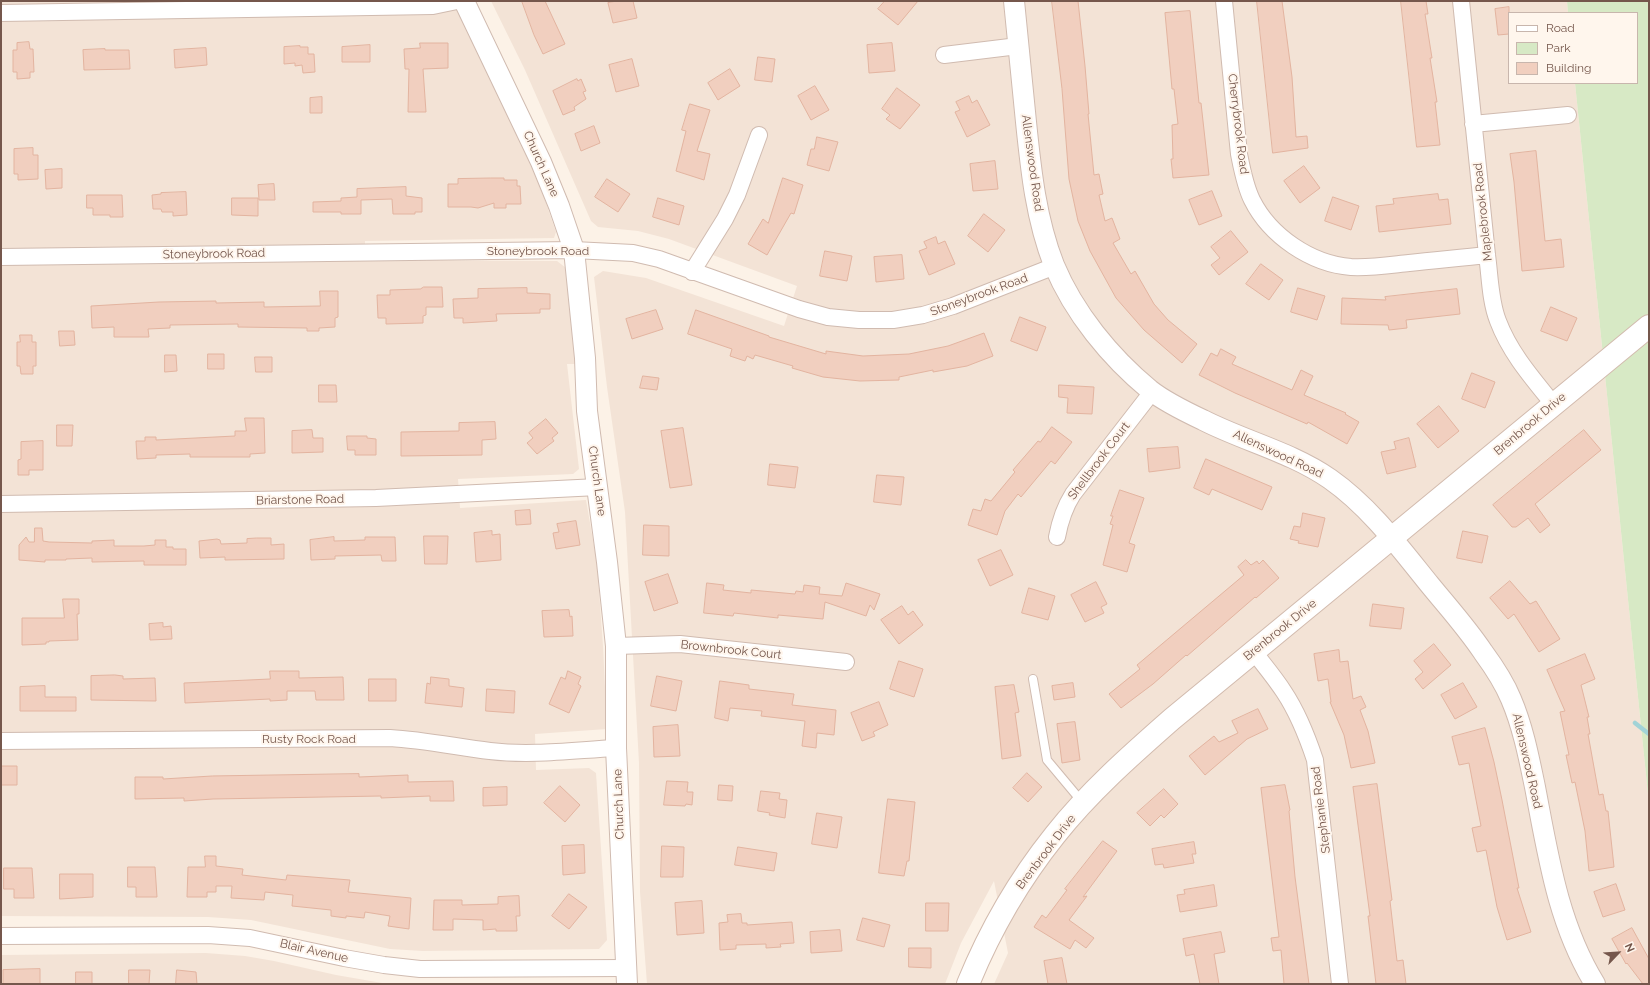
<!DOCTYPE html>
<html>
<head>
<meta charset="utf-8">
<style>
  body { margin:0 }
  #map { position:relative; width:1650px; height:985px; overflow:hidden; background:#fcf2e7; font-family:Raleway,sans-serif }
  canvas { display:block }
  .frame { position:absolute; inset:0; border:2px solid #75574c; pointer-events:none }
  .legend { position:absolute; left:1508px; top:12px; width:130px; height:72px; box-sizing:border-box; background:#fff6ed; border:1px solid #c8b6ad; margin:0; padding:5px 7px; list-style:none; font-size:12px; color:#75574c }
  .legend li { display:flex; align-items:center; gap:8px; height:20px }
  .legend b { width:20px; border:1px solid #c8b6ad }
  .north { position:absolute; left:1598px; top:933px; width:40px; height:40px; -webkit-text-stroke:3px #fff6ed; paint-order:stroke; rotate:65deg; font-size:11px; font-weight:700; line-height:16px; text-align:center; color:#75574c }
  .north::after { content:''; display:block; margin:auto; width:14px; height:18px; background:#75574c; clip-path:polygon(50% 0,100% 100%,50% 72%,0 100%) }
</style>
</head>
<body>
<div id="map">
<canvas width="1650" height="985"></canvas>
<div class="frame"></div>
<ul class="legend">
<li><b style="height:5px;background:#fff"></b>Road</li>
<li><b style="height:11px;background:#d7e9c5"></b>Park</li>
<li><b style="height:11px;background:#f1cfbf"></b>Building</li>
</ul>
<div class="north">N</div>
</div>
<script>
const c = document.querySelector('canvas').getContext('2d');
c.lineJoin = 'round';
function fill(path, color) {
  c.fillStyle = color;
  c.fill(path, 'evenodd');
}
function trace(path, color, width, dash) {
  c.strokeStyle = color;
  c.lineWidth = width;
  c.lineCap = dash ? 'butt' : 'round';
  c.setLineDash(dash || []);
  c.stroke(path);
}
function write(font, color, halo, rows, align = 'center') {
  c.font = font + ' Raleway,sans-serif';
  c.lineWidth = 4;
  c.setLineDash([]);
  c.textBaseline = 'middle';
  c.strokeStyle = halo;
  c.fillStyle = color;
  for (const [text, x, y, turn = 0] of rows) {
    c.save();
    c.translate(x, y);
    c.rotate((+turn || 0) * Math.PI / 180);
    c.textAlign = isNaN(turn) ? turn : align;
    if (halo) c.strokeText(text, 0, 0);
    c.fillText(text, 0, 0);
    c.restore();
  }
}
fill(new Path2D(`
  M1,1H453L533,165L556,232L554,238L365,241V260L557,261L566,268L576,364H567L579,469L573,474L458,479L460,508L586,500L597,563L603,646L607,729L535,734L536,770L589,768L596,773L607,940L599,949L423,951L390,949L251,920L208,917L1,916Z
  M491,1H1567L1568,13H1509V83H1575L1649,804V984H994L1008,953L994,881L961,943L945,984H647L640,892L639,763L625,512L607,387L594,277L603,271L646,278L784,326L797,286L669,239L638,231L598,227L591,221L525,70Z
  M206,953L245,956L274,961L336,975L388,984H1V955Z`), '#f3e3d6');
fill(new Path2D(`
  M1567,1H1649V804L1575,83H1637V13H1568Z`), '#d7e9c5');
trace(new Path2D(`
  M1635,723L1649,734`), '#a2d3d7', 4.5);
const building = new Path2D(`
  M522,1H545L565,44L543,54L534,35Z
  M617,1H633L637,18L613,23L608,3Z
  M885,1H918L898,25L878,9Z
  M1052,1H1078L1085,66L1089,114H1088L1094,175L1099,174L1103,194L1099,195L1105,221L1112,218L1120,239L1113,243L1131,274L1135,271L1154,304L1168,320L1197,344L1182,363L1144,330L1116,298L1090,251L1078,221L1069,179L1062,89Z
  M1257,1H1282L1292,77L1296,137L1307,136L1308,148L1273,153Z
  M1401,1H1426L1428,14H1425L1432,58H1430L1437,102H1435L1440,145L1417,147Z
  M1509,7V34L1498,35L1495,9Z
  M1190,11L1199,103H1201L1209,175L1173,178L1171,159H1173L1172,125L1178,124L1174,89H1172L1165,13Z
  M29,42L30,49H33L34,72H30V78L17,79V72H13V50H17V43Z
  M420,43H448V68L423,69L426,112H408L409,69H405L404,49L420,48Z
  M892,43L895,71L869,73L867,45Z
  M370,45V62H342V47Z
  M300,46V47H308V54H314L315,72L303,73L302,65L295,66V63L284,64V47Z
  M206,48L207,65L175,68L174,50Z
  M105,49V50H129L130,69L84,70L83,50Z
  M758,57L775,59L772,82L755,80Z
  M632,59L639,86L616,92L609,65Z
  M730,69L740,86L718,100L708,83Z
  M577,79L578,81L581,79L586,91L583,92L586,99L574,107L575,110L563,115L553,91Z
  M815,86L829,110L811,120L798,96Z
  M897,88L920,105L900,129L886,119L890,115L882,109Z
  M969,96L972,103L977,100L990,125L967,137L955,112L960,110L956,102Z
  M322,97V113H310V98Z
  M690,104L710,110L697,151L710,154L704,180L676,171L686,131L682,130Z
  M594,126L600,143L581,151L575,134Z
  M817,137L838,142L829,171L807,165L811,149H814Z
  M33,148V155H38V179L18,180V174H14V149Z
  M1536,151L1545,241L1561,239L1564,267L1522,271L1514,182L1510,154Z
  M995,161L998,189L973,191L970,164Z
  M1304,166L1320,188L1300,203L1284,181Z
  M62,169V188L46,189L45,170Z
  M491,178H504V180H517V186H520L521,204H506V208H494V203L478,208L471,207H448V184H458V179Z
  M783,178L803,185L794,214L791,213L767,255L748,244L763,219L768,223Z
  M607,179L630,194L618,212L595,197Z
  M274,184L275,200H259L258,185Z
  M406,187V196L422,198V212H415V214H393L392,199L361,200V214H341V212H313V202L341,201V198L357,197V189Z
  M1212,191L1222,216L1199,225L1189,200Z
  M186,192L187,215L173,216V212H162L161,209H153L152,195L161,194V193Z
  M1438,194L1439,200L1448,199L1451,224L1379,232L1376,206L1394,204L1393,199Z
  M87,195H122L123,217H110V215H93V208H87Z
  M1333,197L1359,206L1351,230L1325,221Z
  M232,198H258V216L232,215Z
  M658,198L684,206L679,225L653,217Z
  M984,214L1005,230L988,252L968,236Z
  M1231,231L1248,252L1219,275L1211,265L1220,258L1211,247Z
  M936,237L938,244L945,241L955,264L929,275L919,251L927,248L924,242Z
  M825,251L852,256L847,281L820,276Z
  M902,255L904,279L876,282L874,257Z
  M1261,264L1283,280L1269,300L1246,284Z
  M424,287H442L443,307H426V315L423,316V323L386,324V318H378L377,295H390V290L420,289Z
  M527,288V293L550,294V309H540V313L496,314L497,321L463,323V318H454L453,299L478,298V289Z
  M1298,288L1325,296L1317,320L1291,312Z
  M1457,289L1460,314L1406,320L1407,328L1389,330L1388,325L1341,324L1342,298L1386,300L1385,297Z
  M320,291H338V317L335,318V327L319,328V331H307V328L238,327V324L170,325V328L148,329L149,337H114V327L92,328L91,306L159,302L216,301V303L264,302V307L320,306Z
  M1551,307L1577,318L1567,341L1541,331Z
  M656,310L663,329L632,339L626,319Z
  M696,310L769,336V337L826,354V351L863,356L909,354L948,346L984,333L993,356L967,366L933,372V370L899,377V380L860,381L823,377L792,368L793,366L755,355L753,359L747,356L745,361L730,356L732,349L688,334Z
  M1020,317L1046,327L1037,351L1011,341Z
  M59,331H74L75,345L60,346Z
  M20,335H32V342H36V366H33V374H21L20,366H17V342H20Z
  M1221,349L1236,357L1232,364L1292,390L1301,370L1313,376L1304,395L1346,413L1345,414L1359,422L1347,444L1308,422L1307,424L1235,393L1199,375L1211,353L1217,356Z
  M208,354H224V369H208Z
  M165,355H176L177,371L165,372Z
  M255,357H272V372H256Z
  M1472,373L1495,382L1485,408L1462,399Z
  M643,376L659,378L657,390L640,388Z
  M319,385H336L337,402H319Z
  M1059,385L1094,387L1092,414L1067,413L1068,398L1059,397Z
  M1439,406L1459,431L1438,448L1417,424Z
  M245,418H264L265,453L250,454V457H190V454L156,455V458L137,459L136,441H145V437H156V440L235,436V431H246Z
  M546,419L558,433L552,438L554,441L537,454L527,443L533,438L529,433Z
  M495,422L496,439L482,440V455L401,456V432L459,431V423Z
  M57,425H73L72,446H57Z
  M1052,427L1072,442L1055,464L1051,461L1021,497L1018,494L1005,511L997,535L968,525L973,509L981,511L985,499L991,501L1015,472L1013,470L1038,441L1040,442Z
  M683,428L692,485L670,488L661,431Z
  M312,430L313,438H323V452L292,453V431Z
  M1584,430L1601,450L1535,504L1550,525L1540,533L1528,518L1516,527H1512L1493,505Z
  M347,436H367V438L376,439V455H355V450H348Z
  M1409,438L1416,467L1387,474L1381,452L1396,449L1394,442Z
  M43,441V470H29V475H18V460L21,459V442Z
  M1178,447L1180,468L1149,472L1147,449Z
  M1206,459L1272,487L1262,510L1212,489L1209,495L1194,488Z
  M770,464L798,467L795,488L768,485Z
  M877,475L904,477L901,505L874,502Z
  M1120,490L1144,498L1129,543L1135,545L1127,572L1103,565L1113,525L1110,524L1113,516H1111Z
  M530,510L531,524L516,525L515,511Z
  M1303,513L1325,518L1318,547L1298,543L1299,541L1290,539L1294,526L1300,527Z
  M576,521L580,545L556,549L553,533L559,532L557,524Z
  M644,525L669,526V556L643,555Z
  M35,528H42L43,541L49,542L92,543V541L114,540V546H144L155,545V540H166V547H173V549H186V565H144V561L92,562V558L66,559V560H45V562L19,560V545L26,537L29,542H34Z
  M492,531V535L500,534L501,560L476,562L474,533Z
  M1463,531L1488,536L1482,563L1457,558Z
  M424,536H448L447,564H425Z
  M334,537V541L365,540V537H395L396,561H382L381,555L335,556V559L311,560L310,540Z
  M257,538H271V545L284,544V559L225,560V557L200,558L199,541L217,539L220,540L221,544L247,543V539Z
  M1001,550L1013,575L990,586L978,560Z
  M1246,560L1251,565L1257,561L1259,564L1263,560L1279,578L1256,598L1255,597L1187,656L1186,655L1153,684L1121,708L1109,694L1140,669L1137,665L1244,575L1238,567Z
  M668,574L678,603L654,611L645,582Z
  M1510,581L1530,604L1536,601L1560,639L1539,652L1514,614L1508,619L1490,598Z
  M1096,582L1107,604L1101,607L1104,613L1085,622L1071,595Z
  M707,583L724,585L723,590L751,593V590L795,594L796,591L803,592L804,585L820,587L819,594L842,596L846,583L880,594L874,610L870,605L866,616L825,602L823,619L778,615V618L734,613L733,616L704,613Z
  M1029,588L1055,596L1048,620L1022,613Z
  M63,599H79V614H77L78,640L49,641V642H46V644L22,645V618H64Z
  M1373,604L1404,608L1401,629L1370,626Z
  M902,606L908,615L913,611L923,625L899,644L881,620Z
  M569,610L570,617L572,616L573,636L544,637L542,611Z
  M163,623V627L171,626L172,639L150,640L149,624Z
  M1434,644L1451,665L1423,689L1415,679L1423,672L1414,661Z
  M1339,650L1340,662L1348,661L1353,699L1361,696L1366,707L1360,710L1368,731L1375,763L1351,768L1344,735L1330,702H1331L1328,679L1318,681L1314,654Z
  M1585,654L1595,679L1581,685L1589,717H1587L1590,734H1588L1599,795L1603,794L1606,811H1608L1614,867L1589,871L1585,831L1575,782L1572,783L1566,755H1569L1560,712L1565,711L1547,670Z
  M899,661L923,669L914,697L890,689Z
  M270,671H299V678L343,677L344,700H316L315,691H287V700L270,701V699L185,703L184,683L270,679Z
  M568,671L581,677L578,684L581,686L569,713L549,704L561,677L565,679Z
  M115,675L123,676V679L155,678L156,701L91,700V676Z
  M657,676L682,681L676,711L651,706Z
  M431,677L449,679V686L464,688L462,707L425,703L427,683L430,684Z
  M369,679H396V701H369Z
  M720,681L749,685V689L794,694L792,705L836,710L834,735L817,733L816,748L802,746L805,721L761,716L762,711L730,708L728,721L715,718Z
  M1073,683L1075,697L1054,700L1052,686Z
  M1463,683L1477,707L1455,719L1441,695Z
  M1014,685L1019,712L1015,713L1021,756L1002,759L995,687Z
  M45,686V697H76V711H20V687Z
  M487,689L515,691L514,713L486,711Z
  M879,702L888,725L873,732L875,736L862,741L851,713Z
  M1258,709L1268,729L1247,739L1205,775L1189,756L1214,736L1219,742L1238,733L1232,721Z
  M1075,722L1080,760L1062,763L1057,724Z
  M678,725L680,756L654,757L653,727Z
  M1485,728L1494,762L1502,800L1519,888H1517L1531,932L1507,940L1497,907L1486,850L1477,852L1472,828L1481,826L1469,763L1459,765L1452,737Z
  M1,766H17V785H1Z
  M1027,773L1042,787L1028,802L1013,788Z
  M359,774V777L408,775V782L453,781L454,801H430V796L381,798V796L213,799L184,801V798L135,799V777H163V779L212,776Z
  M667,781L688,782L687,792H693L692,805L686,804L685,806L664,805Z
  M1377,784L1392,900L1390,901L1397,961L1403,960L1406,984H1376L1368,916H1370L1353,787Z
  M719,785L733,786L732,801L718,800Z
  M1285,785L1290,810L1289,811L1295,877L1309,984H1284L1281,950L1273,951L1271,938L1279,937L1261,788Z
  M560,786L580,805L565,822L544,803Z
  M507,787V805L483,806V788Z
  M1164,789L1178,804L1164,818L1161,815L1150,826L1137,813Z
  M761,791L780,793L779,799L787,800L785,818L769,815L770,813L758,811Z
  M888,799L915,802L909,861H907L904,876L879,873Z
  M817,813L842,817L837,848L812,844Z
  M1103,841L1117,851L1083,897L1087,896L1069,920L1094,938L1086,948L1075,940L1070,949L1034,927L1042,915L1046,918L1067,890L1065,889Z
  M1194,842L1196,854H1192L1194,863L1164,868L1163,864L1155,865L1152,849Z
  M584,845L585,873L563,875L562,846Z
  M662,846L684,847L683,877H661Z
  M738,847L777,853L774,871L735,865Z
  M205,856H216V866L243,869L242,875L286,880L287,875L350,880L348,892L411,898L409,929L388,926L390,916L365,912L364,918L346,916V918L331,916V910L292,906L293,895L265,892L264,900L231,898L232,886H216V892H207V897H187L188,867H205Z
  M128,867H155L157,897H136V887H128Z
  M4,868H32L34,898H14V889H4Z
  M60,874H93V897L60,899Z
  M1616,884L1625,910L1603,917L1594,892Z
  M1214,885L1217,906L1180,912L1177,895L1185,894L1184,890Z
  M569,894L587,907L569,929L552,916Z
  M519,896L520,916H516L517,931H496V929L483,930V920L453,919V930H433L434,900H462V905L498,904V897Z
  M702,901L704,933L677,935L675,903Z
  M926,903H949L948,931H926Z
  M741,914L742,923H747V925L792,922L794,943L780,944L781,947L766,948V944L736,945V949L720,950L719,923L728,922L727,915Z
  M863,918L890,925L884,947L857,940Z
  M1632,928L1649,959V984H1643L1627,963L1626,964L1612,939Z
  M840,930L842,951L811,953L810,932Z
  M1221,932L1225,952L1214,954L1219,984H1200L1194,954L1186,956L1183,939Z
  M909,948H931V968L909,967Z
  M1062,958L1067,984H1048L1044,961Z
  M40,969V984H3V970Z
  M129,970H150L149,984H129Z
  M177,970L196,972L197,984H176Z
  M76,972H92V984H76Z`);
fill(building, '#f1cfbf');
trace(building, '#e3b4a0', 1);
const service = new Path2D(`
  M1033,679L1047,760L1083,803`);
const minor = new Path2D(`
  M1224,1L1239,154C1242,169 1245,186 1252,200C1270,236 1311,264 1351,267C1371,268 1390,265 1409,263C1435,260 1461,258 1487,255
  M1461,1L1487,255C1490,276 1490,301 1498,321C1510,353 1533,379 1554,405
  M1,13L433,6L457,1
  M944,55L1018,46
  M1473,124L1568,115
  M1,257L574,250L633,253L659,259L799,309L828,317L859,320H893L923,315L953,306L1055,266
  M692,272L725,219L737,195L759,135
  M1,504L376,498L598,487
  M1057,537C1060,521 1064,508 1073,494L1152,392
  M616,646L680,644L846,662
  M1254,652C1264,665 1275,678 1284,692C1298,713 1307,736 1315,760L1340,984
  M1,741L390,738C424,740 457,747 490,751C532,756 575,750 616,748
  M1,936L208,935L250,938L344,958L384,965L420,969L626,968`);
const tertiary = new Path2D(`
  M464,1L541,162L559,206L574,250L585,358L587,411L607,562L616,646V748L627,984
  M1014,1C1018,41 1022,82 1026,122C1031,171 1036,219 1054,265C1074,313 1110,357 1150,390C1164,401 1186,412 1203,420C1244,441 1291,452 1330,479C1370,507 1400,548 1430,585C1448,607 1467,628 1483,652C1494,667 1504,682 1511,699C1523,727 1529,758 1535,787C1548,855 1558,924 1595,984`);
const secondary = new Path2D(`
  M968,984C990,930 1019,880 1055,835C1089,792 1131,755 1172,719L1649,326`);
trace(service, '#d0bbb0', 10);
trace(minor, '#d0bbb0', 18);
trace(tertiary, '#d0bbb0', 22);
trace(secondary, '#d2bbae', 24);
trace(service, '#fff', 8);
trace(minor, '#fff', 16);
trace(tertiary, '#fff', 20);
trace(secondary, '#fff', 22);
write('12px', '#75574c', '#fff6ed', [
  ["Cherrybrook Road",1238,124,83],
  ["Allenswood Road",1032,163,82],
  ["Church Lane",541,164,66],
  ["Maplebrook Road",1483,212,-96],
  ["Stoneybrook Road",538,251],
  ["Stoneybrook Road",214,254,-1],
  ["Stoneybrook Road",979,295,-20],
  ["Brenbrook Drive",1530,424,-40],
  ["Allenswood Road",1278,454,25],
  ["Shellbrook Court",1099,461,-53],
  ["Church Lane",597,481,82],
  ["Briarstone Road",300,500,-1],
  ["Brenbrook Drive",1280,630,-39],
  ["Brownbrook Court",731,650,6],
  ["Rusty Rock Road",309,739],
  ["Allenswood Road",1527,761,77],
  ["Church Lane",619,804,-92],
  ["Stephanie Road",1321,810,-97],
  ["Brenbrook Drive",1046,852,-53],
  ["Blair Avenue",314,951,13]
]);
</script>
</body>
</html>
